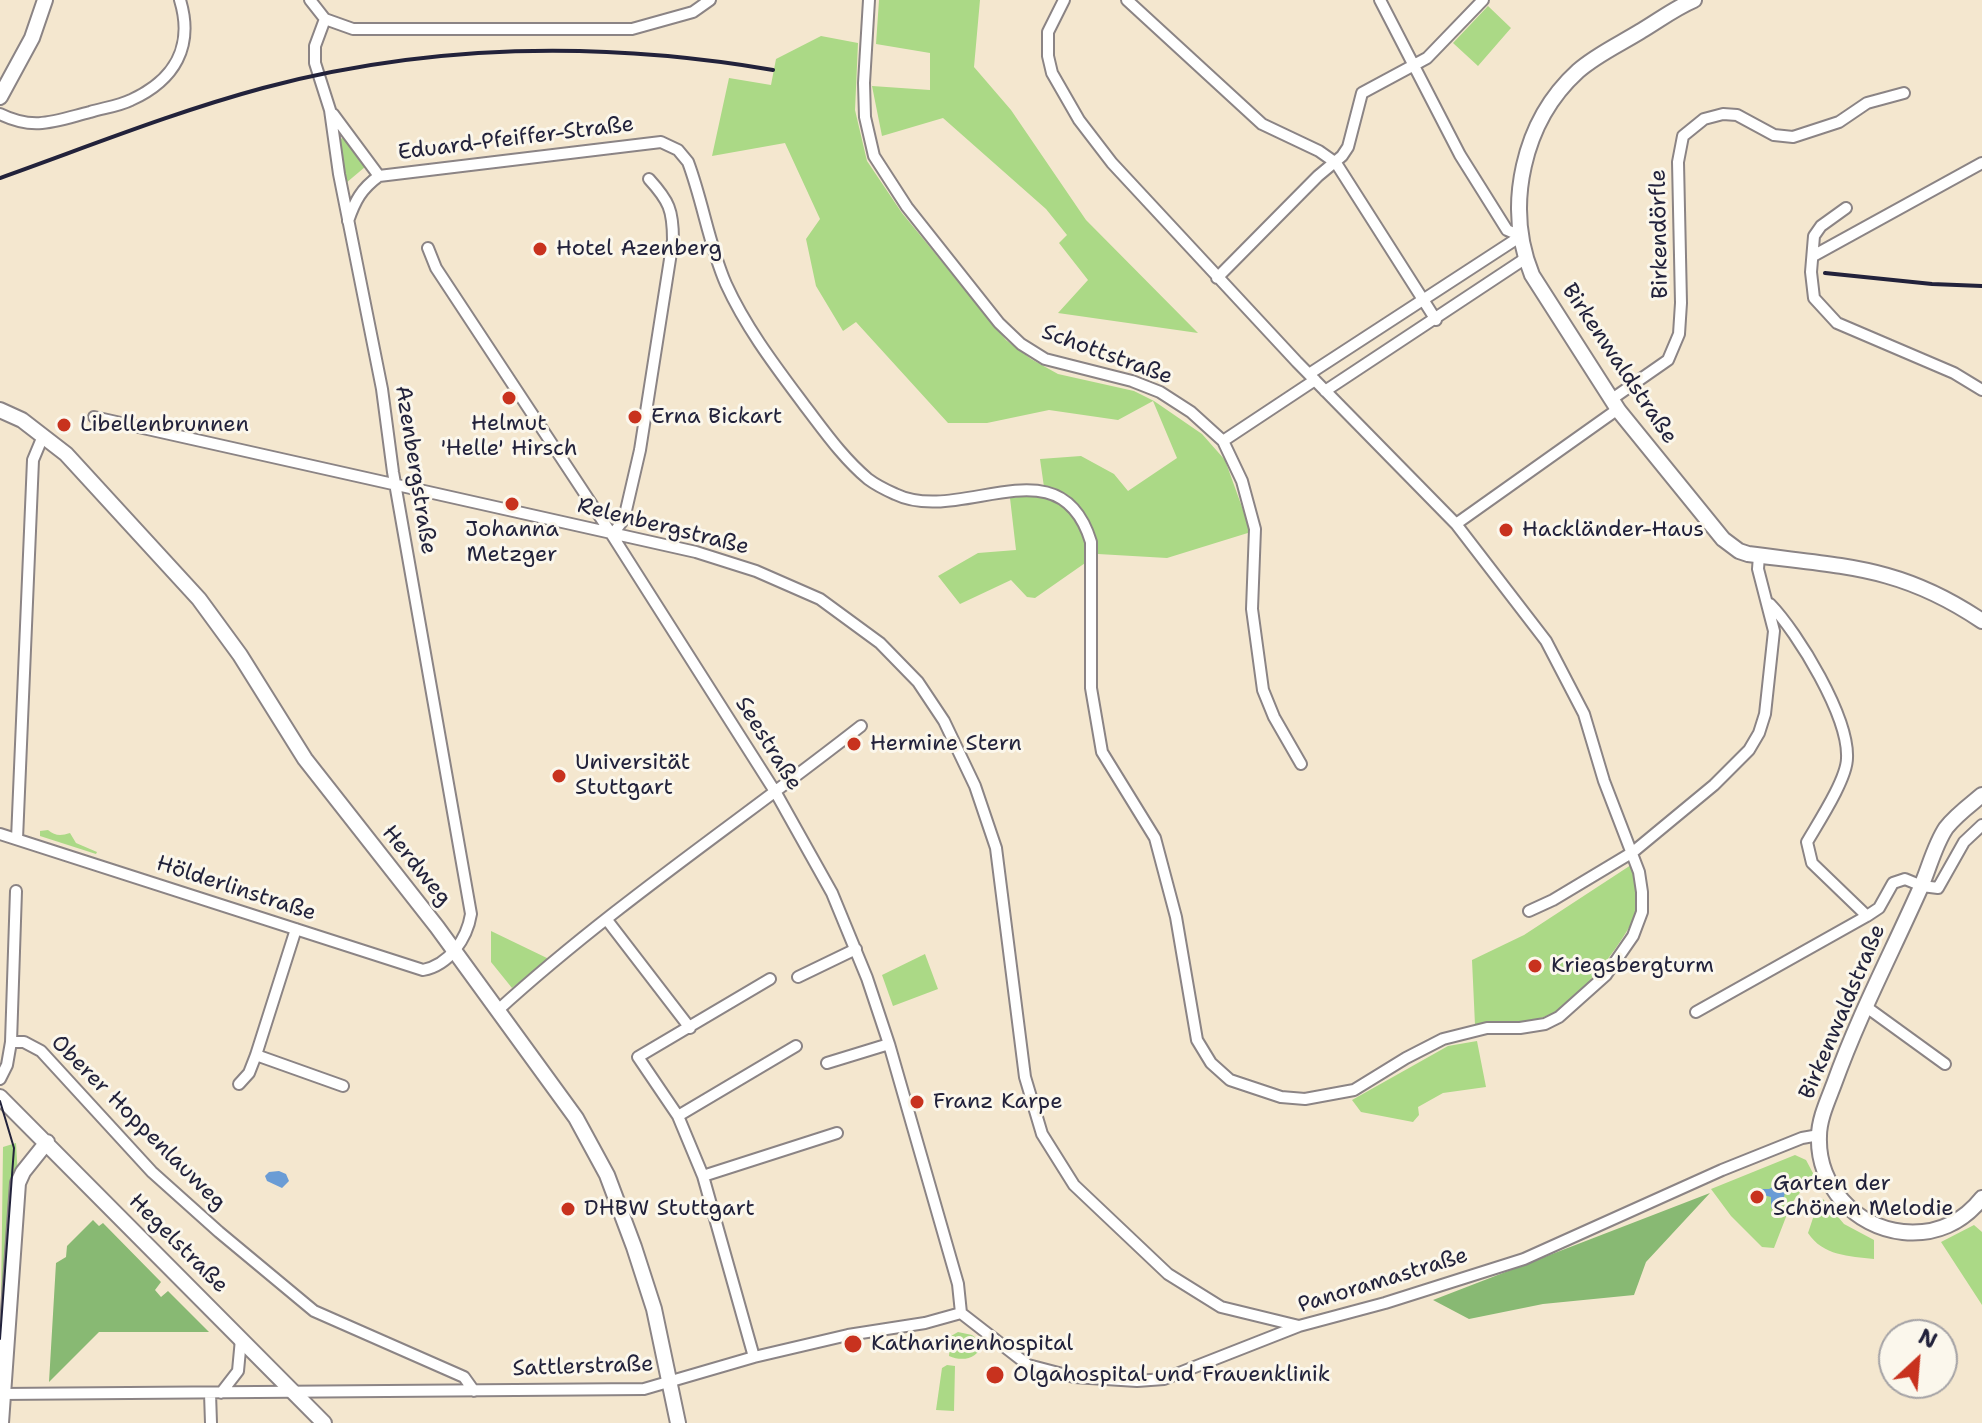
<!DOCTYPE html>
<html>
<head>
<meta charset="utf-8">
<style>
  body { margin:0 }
  #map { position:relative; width:1982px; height:1423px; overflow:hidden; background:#f4e7cf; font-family:"Shantell Sans",sans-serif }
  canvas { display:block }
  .north { position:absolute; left:1878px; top:1319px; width:80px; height:80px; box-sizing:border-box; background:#fbf7ec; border:2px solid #a4a2a5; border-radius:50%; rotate:26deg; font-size:22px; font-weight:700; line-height:32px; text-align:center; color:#22223b }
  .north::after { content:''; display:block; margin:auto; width:28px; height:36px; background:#c8321e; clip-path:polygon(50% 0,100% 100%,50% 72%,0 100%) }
</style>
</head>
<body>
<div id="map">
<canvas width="1982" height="1423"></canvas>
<div class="north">N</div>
</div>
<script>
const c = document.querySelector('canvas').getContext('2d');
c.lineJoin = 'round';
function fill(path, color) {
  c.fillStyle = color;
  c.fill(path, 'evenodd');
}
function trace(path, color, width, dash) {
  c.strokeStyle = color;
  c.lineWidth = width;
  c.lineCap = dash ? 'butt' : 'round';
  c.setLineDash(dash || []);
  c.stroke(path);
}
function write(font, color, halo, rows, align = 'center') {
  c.font = font + ' "Shantell Sans",sans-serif';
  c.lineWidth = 6;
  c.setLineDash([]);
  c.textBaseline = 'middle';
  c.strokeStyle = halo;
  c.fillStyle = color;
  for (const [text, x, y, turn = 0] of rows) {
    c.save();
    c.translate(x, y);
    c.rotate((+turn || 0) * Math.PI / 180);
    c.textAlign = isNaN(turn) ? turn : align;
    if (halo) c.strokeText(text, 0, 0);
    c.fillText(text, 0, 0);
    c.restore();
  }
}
fill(new Path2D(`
  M879,0H980L974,67L1011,110L1086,220L1198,333L1058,313L1088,280L1059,243L1067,235L1046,209L943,118L882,136L872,86L930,90V53L876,44Z
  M1488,6L1511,28L1478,66L1453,43Z
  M821,36L858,43L855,110L867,161L902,213L1006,340L1031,359L1058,374L1134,391L1154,401L1202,434L1225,460L1251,532L1167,558L1098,554L1035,598L1027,597L1011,580L960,604L938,576L978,553L1016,550L1010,498L1045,494L1040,459L1081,456L1114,474L1128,491L1177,458L1153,401L1118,420L1049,410L987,423H948L856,322L843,331L816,286L806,239L820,219L785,143L712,156L729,78L771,85L776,59Z
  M347,136L365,167L346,183L338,140Z
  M48,830C55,836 61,836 70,833L76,843L97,852L96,854L40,836V831Z
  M1631,865C1639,880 1642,897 1636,913C1628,937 1577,1003 1554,1013C1529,1024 1502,1024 1475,1025L1472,960L1524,935Z
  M491,931L549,959L512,988L491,962Z
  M925,954L938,989L893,1006L882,975Z
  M1477,1041L1486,1087L1443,1093L1418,1107L1419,1115L1413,1122L1361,1112L1352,1100L1448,1046Z
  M16,1143L18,1176L0,1381L3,1147Z
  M1795,1155L1806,1160L1814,1175L1791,1204L1774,1248L1762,1247L1731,1216L1711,1189Z
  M1823,1199L1844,1224L1874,1240V1259C1849,1256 1823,1256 1808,1233L1818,1203Z
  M1974,1225L1982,1232V1305L1941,1242Z
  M958,1332L972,1335L983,1343C978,1359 963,1362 949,1356L951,1336Z
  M947,1365L955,1366L954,1411L936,1410L942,1368Z`), '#abd986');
fill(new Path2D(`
  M1710,1193L1646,1262L1634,1295L1543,1304L1469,1319L1433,1300Z
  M93,1220L99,1226L103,1223L161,1282L155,1290L161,1297L168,1291L209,1332H99L49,1382L56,1263L66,1257L67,1246Z`), '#88b973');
fill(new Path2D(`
  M279,1171L286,1174L289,1181L282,1188L267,1181L265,1176L269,1172Z
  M1785,1181L1787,1186L1783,1200L1778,1203L1776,1209L1771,1208V1197L1763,1195L1762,1189H1769Z`), '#6a9cd5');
const street = new Path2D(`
  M869,0L864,83L865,117L874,156L907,207L999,323L1021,344L1045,359L1132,381L1160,392L1191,412L1223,441L1242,481L1255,529L1252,609L1263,690L1274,717L1301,764
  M1127,0L1262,124L1319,151L1336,163L1436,320
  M1380,0L1460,155L1507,230L1521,236
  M325,19L353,29H632L693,12L710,0
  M0,114C34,131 55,121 90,112C103,108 119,106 131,100C175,80 194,46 180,0
  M333,114L379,176
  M1846,208L1821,226L1814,236L1811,272L1814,298L1837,323L1954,373L1982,390
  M348,221C355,201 361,189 379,176L661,142L678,150L688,162C703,202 709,245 726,284C746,328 776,367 805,406C825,432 843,458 868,479C876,485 886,490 895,494C961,526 1060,440 1091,542V688L1102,752L1155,838L1176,917L1197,1040L1211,1063L1230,1080L1281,1097L1305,1099L1354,1090L1406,1058L1443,1039L1487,1028H1520L1545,1024L1559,1017L1606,975L1633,936L1642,912V892L1639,872L1604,781L1584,714L1546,641L1456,524L1297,362L1112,163L1079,120L1052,73L1048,56V32L1064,0
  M428,248L436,268L612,535L776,793L832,893L867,978L889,1044L958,1284L961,1313
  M1813,256L1982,163
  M1217,278L1318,176L1342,156L1348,147L1362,93L1427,58L1483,0
  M1309,374L1521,236
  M1325,391L1526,258
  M1612,399L1668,360L1679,334L1681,303L1678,162L1683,136L1704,119L1723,114L1737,115L1774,135L1793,137L1839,122L1867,103L1904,93
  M94,417L696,552L756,571L820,599L880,643L918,682L944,721L975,786L996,848L1025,1077L1042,1134L1074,1185L1168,1274L1221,1307L1299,1326
  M1223,441L1315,380
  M1456,524L1618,409
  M612,535L624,519L640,450L673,240C673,210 669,201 649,179
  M1770,604C1798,633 1849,717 1847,758C1847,779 1818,823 1807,842L1812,863L1867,916
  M0,834L423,970C449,965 467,939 471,914L393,472L382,389L339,174L330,110L315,63V46L325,19L310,0
  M17,839L33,460L43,436
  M1529,911L1553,900L1633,852L1714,785L1749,750L1759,733L1765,714L1774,631L1758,569L1759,556
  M607,920L690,1028
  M798,977L856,949
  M1865,1006L1945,1064
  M497,1011C611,907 740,821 861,726
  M1696,1012L1867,916L1879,908L1893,883L1905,879L1922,886L1938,888L1964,842L1982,825
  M11,1042H24L41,1051L152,1172L219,1232L314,1311L464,1377L474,1391
  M256,1055L343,1086
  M827,1063L889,1044
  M0,1079L7,1065L11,1042L16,891
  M239,1084L249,1073L256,1055L296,929
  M678,1116L796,1046
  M703,1176L837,1133
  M961,1313L1028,1365L1074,1377L1137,1381L1164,1379L1299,1326L1385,1303L1524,1259L1722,1170L1802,1138L1819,1135
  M754,1357L703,1176L678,1116L638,1057L770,979
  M210,1393L211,1423
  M221,1393L238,1371L241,1339
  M0,1394L644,1389L754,1357L848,1335L925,1323L961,1313`);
const secondary = new Path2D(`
  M1694,0C1675,8 1658,21 1641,31C1620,44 1596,55 1578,71C1523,121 1504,206 1532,275L1619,411L1723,539L1739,551L1748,554C1843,567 1899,565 1982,621
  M0,97L32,38L45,0
  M0,410L22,420L66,454L199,599L240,655L305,759L437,927L576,1118L607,1175L634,1247L654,1309L678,1423
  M1982,795C1970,805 1956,815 1946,828C1934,846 1929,869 1920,889C1891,954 1858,1017 1834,1084C1828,1100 1819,1119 1819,1136C1817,1185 1855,1227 1903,1232C1935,1235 1962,1223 1982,1198
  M0,1097L324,1423
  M1,1423L18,1183L23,1172L47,1142`);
trace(street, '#8b8485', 14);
trace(secondary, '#8b8485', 18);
trace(street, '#fff', 10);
trace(secondary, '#fff', 14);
trace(new Path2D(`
  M0,1101L14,1148L0,1339`), '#22223b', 2);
trace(new Path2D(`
  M0,178C87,147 174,112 263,88C432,43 602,41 773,70
  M1825,273L1932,284L1982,286`), '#22223b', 4);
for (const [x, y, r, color] of [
  [540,249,8,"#c8321e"],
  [509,398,8,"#c8321e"],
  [635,417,8,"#c8321e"],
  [64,425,8,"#c8321e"],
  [512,504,8,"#c8321e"],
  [1506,530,8,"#c8321e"],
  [854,744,8,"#c8321e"],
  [559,776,8,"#c8321e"],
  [1535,966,8,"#c8321e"],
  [917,1102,8,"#c8321e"],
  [1757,1197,8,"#c8321e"],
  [568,1209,8,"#c8321e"],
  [853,1344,10,"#c8321e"],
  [995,1375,10,"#c8321e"]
]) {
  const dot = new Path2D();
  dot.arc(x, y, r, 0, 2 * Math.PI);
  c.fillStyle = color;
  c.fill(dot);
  trace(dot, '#fbf7ec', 3);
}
write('22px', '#22223b', '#fbf7ec', [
  ["Eduard-Pfeiffer-Straße",516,139,-7],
  ["Birkendörfle",1660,234,-91],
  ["Schottstraße",1107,355,20],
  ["Birkenwaldstraße",1619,364,56],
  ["Azenbergstraße",415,470,81],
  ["Relenbergstraße",663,527,14],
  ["Seestraße",768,744,58],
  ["Herdweg",416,866,51],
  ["Hölderlinstraße",236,889,18],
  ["Birkenwaldstraße",1843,1012,-67],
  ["Oberer Hoppenlauweg",138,1123,45],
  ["Hegelstraße",178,1244,45],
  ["Panoramastraße",1383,1281,-17],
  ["Sattlerstraße",583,1367,-2]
]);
write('22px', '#22223b', '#fbf7ec', [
  ["Hotel Azenberg",556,249],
  ["Erna Bickart",651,417],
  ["Helmut",509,424,"center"],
  ["'Helle' Hirsch",509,449,"center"],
  ["Libellenbrunnen",80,425],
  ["Johanna",512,530,"center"],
  ["Metzger",512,555,"center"],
  ["Hackländer-Haus",1522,530],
  ["Hermine Stern",870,744],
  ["Universität",575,763],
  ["Stuttgart",575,788],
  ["Kriegsbergturm",1551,966],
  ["Franz Karpe",933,1102],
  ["Garten der",1773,1184],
  ["Schönen Melodie",1773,1209],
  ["DHBW Stuttgart",584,1209],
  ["Katharinenhospital",871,1344],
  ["Olgahospital und Frauenklinik",1013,1375]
], 'left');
</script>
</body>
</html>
